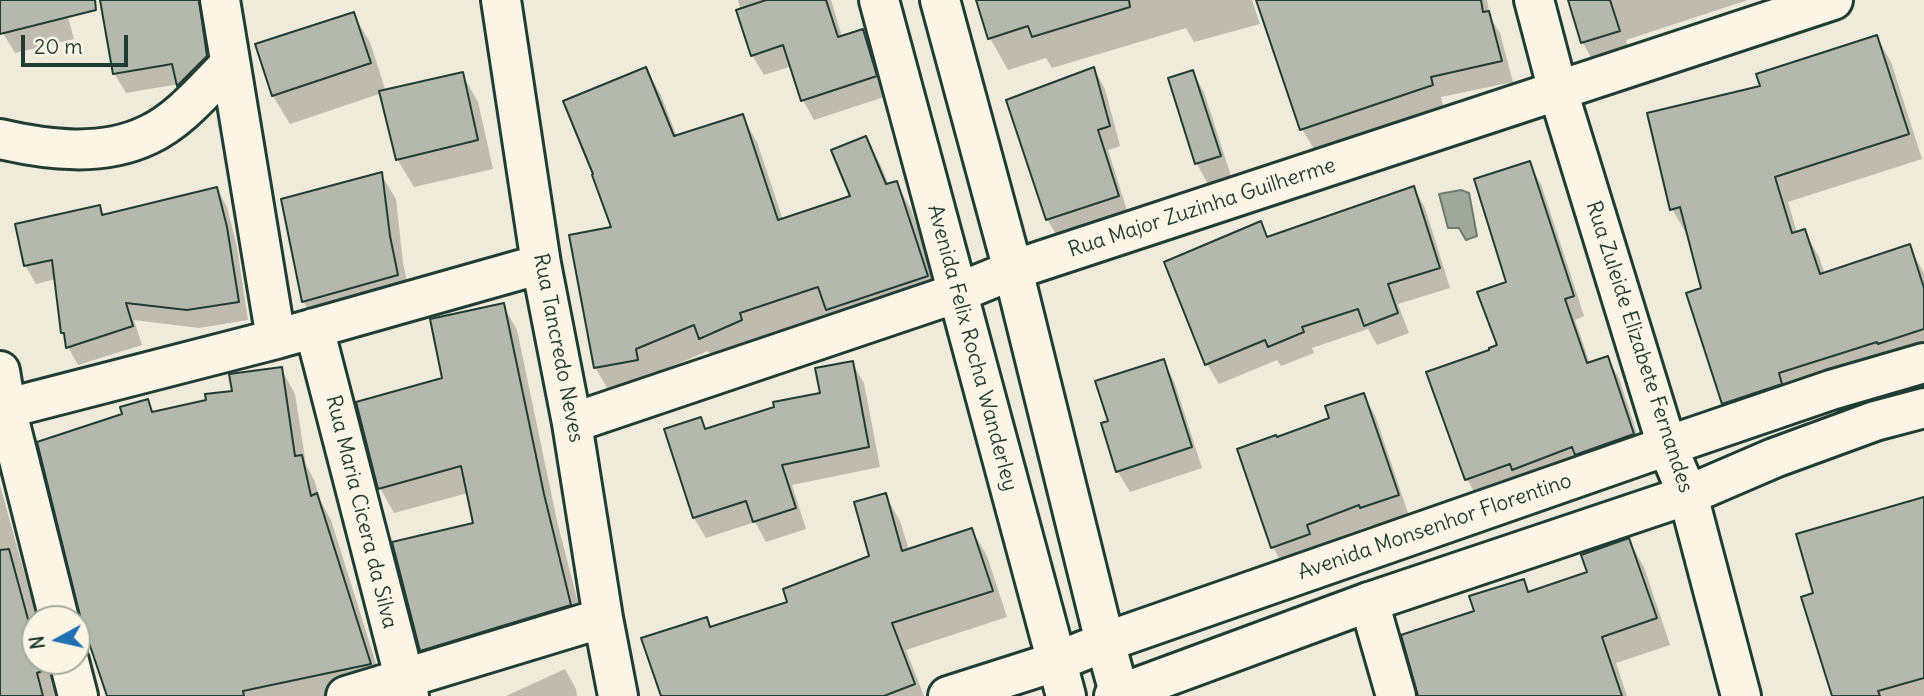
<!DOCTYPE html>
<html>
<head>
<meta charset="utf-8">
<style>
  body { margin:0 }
  #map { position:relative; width:1924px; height:696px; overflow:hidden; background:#efeada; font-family:Delius,sans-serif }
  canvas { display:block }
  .north { position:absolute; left:21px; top:605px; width:70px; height:70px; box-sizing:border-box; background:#fcf5e5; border:2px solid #a4ab9e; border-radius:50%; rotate:262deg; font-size:19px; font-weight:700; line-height:28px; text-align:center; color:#1f3d34 }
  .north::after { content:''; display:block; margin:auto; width:24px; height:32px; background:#1f6fb2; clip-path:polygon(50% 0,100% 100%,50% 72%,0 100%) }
  .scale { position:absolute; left:21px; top:35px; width:107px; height:32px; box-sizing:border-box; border:4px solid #1f3d34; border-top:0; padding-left:9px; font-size:21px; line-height:24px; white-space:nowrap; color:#1f3d34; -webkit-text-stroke:5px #fcf5e5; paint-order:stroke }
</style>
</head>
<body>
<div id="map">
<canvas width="1924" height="696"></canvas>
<div class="north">N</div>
<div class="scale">20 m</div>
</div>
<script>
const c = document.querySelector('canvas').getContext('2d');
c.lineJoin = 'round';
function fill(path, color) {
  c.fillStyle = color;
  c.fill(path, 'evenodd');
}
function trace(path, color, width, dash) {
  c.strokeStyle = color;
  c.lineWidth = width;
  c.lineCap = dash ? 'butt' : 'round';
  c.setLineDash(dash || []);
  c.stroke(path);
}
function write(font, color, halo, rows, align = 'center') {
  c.font = font + ' Delius,sans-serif';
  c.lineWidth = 5;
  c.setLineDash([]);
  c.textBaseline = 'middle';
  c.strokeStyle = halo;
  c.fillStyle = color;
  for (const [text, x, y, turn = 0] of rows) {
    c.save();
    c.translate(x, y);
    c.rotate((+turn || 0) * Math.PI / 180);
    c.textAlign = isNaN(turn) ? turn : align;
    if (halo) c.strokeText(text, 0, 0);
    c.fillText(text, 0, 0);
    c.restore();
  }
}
const water = new Path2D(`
  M1461,190L1469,193L1477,236L1466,240L1459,228H1448L1439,194Z`);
fill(water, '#9fa89a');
trace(water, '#6c7d71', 2);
fill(new Path2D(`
  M14,0H60L66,10L74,39L15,53L3,33L0,19V3Z
  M102,0H215L218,77L190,105L179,84L126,93L114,73Z
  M738,0H831L842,37L862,31L874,51L887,96L814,120L803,100L792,66L764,75L752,55Z
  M978,0H1252L1260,24L1194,42L1186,28L1052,68L1046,58L1008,70L990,38Z
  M1285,0H1487L1490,17L1500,33L1513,82L1441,97L1443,106L1314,149L1302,129Z
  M1569,0H1748L1626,40L1630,51L1594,63L1583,43Z
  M353,14L370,42L386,92L462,74L478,102L493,169L414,187L397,159L382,93L290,124L273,96L257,45Z
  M1877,37L1891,62L1922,159L1788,202L1797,233L1804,231L1819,257L1825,274L1909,246L1924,273V359L1738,429L1723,403L1703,289L1689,234L1687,235L1672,209L1762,88Z
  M646,69L661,95L677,137L742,116L757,142L783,220L852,197L866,138L880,164L889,185L896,183L911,209L942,302L842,335L830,314L753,339L756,346L716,364L708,351L649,376L651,385L610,393L595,367L613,228Z
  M1094,69L1105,89L1120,146L1108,150L1129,217L1059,239L1047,219Z
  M1192,72L1204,92L1231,176L1208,184L1197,164L1170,79Z
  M1529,164L1541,184L1584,316L1575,320L1590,364L1607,358L1619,378L1644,455L1478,499L1467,479L1500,346L1508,283Z
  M381,174L396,199L403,263L411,300L318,326L303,301Z
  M1414,188L1425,208L1450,288L1398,304L1409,333L1377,345L1368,329L1312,348L1314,353L1281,366L1277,360L1219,384L1207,364L1260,223L1268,238Z
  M217,189L227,207L237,247L248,320L199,328L134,320L142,345L78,365L68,347L63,332L56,279L36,284L25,265L99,207L104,217Z
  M503,305L517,330L557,521L585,630L436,675L422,650L475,524L468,493L394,513L380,488L444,379Z
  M1163,361L1174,381L1202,468L1130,492L1118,472L1103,424L1110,422Z
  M852,363L864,383L880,467L792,485L806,529L766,542L755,522L706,538L694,518L700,419L706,431L822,395Z
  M281,369L295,394L306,465L315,482L320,500L331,520L384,689L353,696H109L124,415L148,401L154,413L208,401L234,392Z
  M1363,395L1375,415L1409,516L1373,528L1372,525L1317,545L1320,555L1284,567L1273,547L1276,439L1331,419Z
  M0,485L37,619H35V661H48L57,696H0Z
  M885,495L900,521L909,550L972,530L987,556L1007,617L906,650L924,696H663L706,619L712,628L790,603L872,557Z
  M1924,499V696H1834L1815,594Z
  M1629,541L1644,567L1670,645L1616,663L1627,696H1420L1476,612L1523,581L1530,593L1589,573Z
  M565,669L576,689L577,696H506Z`), '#0003');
const building = new Path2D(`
  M0,0H95L96,10L0,34Z
  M100,0H199L207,56L177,86L172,64L113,74Z
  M766,0H826L838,37L863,29L877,76L801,101L783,45L751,56L736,10Z
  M976,0H1129L1130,7L1032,37L1028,26L988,39Z
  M1256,0H1481L1483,12L1489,11L1502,61L1431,77L1433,85L1300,130Z
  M1568,0H1610L1620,31L1581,43Z
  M354,12L371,63L272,96L255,44Z
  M1877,35L1909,134L1775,177L1792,233L1805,229L1820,274L1910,244L1924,288V329L1878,344L1877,342L1779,373L1782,384L1722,404L1686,293L1701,288L1680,207L1670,210L1647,113L1760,86L1756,74Z
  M646,67L674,136L743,114L778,220L850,196L831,150L866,136L886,184L897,181L928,276L826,310L818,287L740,313L742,320L699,339L694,325L636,349L638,360L594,368L569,235L611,227L592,175L593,174L563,101Z
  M1094,67L1110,126L1098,130L1119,196L1046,220L1006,100Z
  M1193,70L1221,156L1195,164L1168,78Z
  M463,72L478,140L396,160L379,91Z
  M1530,161L1574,296L1565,299L1587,363L1608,356L1634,434L1575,455L1572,447L1512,470L1510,464L1465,480L1426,372L1489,350V348L1497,345L1477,292L1506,282L1474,179Z
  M382,172L390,236L398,275L302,302L281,199Z
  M1414,186L1440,268L1388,284L1398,313L1364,326L1358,309L1302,327L1304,332L1268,347L1265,340L1205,365L1164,262L1261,221L1267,237Z
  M217,187L227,227L239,302L187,310L126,303L133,326L66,348L64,333H61L52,260L24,266L15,224L100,205L102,215Z
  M504,303L544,494L571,605L420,651L392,542L473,523L461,466L378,489L356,402L442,378L430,319Z
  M1164,359L1192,447L1116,472L1101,423L1108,421L1095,381Z
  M853,361L869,447L782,465L796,508L753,522L746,501L693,518L664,429L701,417L705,429L774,407L773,402L820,393L815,368Z
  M282,367L295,456L302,455L311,496L317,493L371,664L243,691L244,696H107L80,616L37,442L122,414L120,407L148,399L152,412L206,400L205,394L232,391L229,374Z
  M1364,393L1399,495L1360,508L1359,505L1307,525L1310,534L1271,548L1237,449L1276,435L1277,437L1329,418L1325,406Z
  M886,493L902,551L972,528L993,591L892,623L915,684L884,696H661L641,638L707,617L710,627L787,602L783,589L869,556L854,502Z
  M1924,497V678L1878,691L1880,696H1832L1801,597L1813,593L1796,534Z
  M1629,538L1657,618L1602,637L1622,696H1418L1401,635L1474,611L1469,596L1524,579L1528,592L1587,572L1581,555Z
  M9,549L35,645V661H39L42,671L37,673L43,696H0V550Z`);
fill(building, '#b5b9ad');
trace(building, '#1f3d34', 2);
const street = new Path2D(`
  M220,0L276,339
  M501,0L541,264L572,423L603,618L618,696
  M879,0L1066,696
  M940,0L1013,270L1105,642L1120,696
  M1534,0L1558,91L1667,446L1688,495L1741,696
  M0,139C48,150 102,157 148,135C180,120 205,89 230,64
  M314,328L409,696
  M0,371L6,408L59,619
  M0,410L276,339L541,264
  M572,423L957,293L1013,270L1833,0
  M1369,602L1396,696
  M69,661L78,696
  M346,696L603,618`);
const secondary = new Path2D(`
  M948,696L1058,661L1105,642L1667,446L1831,390L1924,363
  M1114,696L1369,602L1688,495L1774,458L1875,421L1924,408`);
trace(street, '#1f3d34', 44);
trace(secondary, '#1f3d34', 44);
trace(street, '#fcf5e5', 38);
trace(secondary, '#fcf5e5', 38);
write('21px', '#1f3d34', '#fcf5e5', [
  ["Rua Major Zuzinha Guilherme",1202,208,-18],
  ["Rua Zuleide Elizabete Fernandes",1639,347,72],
  ["Rua Tancredo Neves",558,348,79],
  ["Avenida Felix Rocha Wanderley",972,348,75],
  ["Rua Maria Cicera da Silva",361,512,76],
  ["Avenida Monsenhor Florentino",1435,527,-19]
]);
</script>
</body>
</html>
